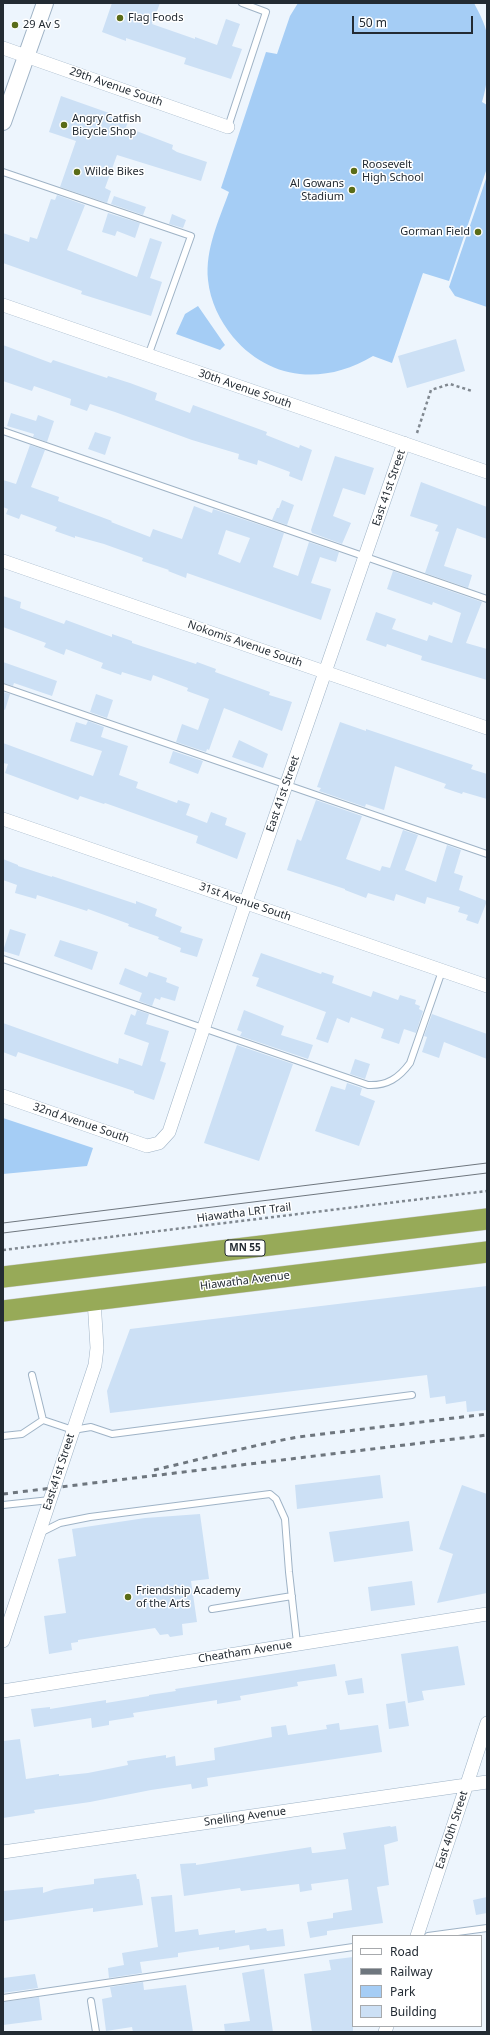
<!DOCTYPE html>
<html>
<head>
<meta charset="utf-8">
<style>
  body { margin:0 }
  #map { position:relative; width:490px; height:2035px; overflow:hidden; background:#edf5fd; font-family:"Noto Sans",sans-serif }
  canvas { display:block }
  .frame { position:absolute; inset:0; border:4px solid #232b33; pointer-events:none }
  .legend { position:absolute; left:352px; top:1935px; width:130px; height:92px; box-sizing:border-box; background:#fff; border:1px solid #a7aaad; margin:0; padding:5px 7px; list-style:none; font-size:12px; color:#232b33 }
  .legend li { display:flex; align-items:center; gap:8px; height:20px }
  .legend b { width:20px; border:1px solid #a7aaad }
  .scale { position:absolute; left:352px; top:16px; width:121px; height:18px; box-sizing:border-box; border:2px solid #232b33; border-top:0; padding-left:5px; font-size:12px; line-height:14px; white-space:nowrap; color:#232b33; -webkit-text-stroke:3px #fff; paint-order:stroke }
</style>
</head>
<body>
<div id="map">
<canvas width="490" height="2035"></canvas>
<div class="frame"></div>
<ul class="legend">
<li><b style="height:5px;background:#fff"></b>Road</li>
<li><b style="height:5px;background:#6e767e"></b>Railway</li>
<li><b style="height:11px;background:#a5cdf5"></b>Park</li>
<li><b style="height:11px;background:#cce0f5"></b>Building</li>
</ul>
<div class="scale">50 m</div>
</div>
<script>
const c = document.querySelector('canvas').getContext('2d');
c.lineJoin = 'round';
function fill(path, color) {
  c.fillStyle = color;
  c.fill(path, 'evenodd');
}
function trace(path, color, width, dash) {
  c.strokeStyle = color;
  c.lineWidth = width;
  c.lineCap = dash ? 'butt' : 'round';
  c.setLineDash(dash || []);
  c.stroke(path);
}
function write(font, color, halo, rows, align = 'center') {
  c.font = font + ' "Noto Sans",sans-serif';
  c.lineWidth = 3;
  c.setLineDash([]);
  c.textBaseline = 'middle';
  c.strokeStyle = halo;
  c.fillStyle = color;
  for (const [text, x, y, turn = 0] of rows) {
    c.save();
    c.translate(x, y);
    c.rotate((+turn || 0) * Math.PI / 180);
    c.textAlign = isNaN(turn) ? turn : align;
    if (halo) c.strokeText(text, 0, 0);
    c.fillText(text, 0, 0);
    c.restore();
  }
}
fill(new Path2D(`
  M298,3H474C479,13 485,23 487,35C490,55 488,84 482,102L487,105V168L449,281L423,273L392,363L373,356C325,385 270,381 233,337C220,321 210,301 208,280C205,249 219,220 229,192L221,188L266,52L277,54L290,16Z
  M487,176V307L455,296L449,287Z
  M198,306L225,345L220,350L176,334L185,314Z
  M3,1118L93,1148L87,1166L3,1174Z`), '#a5cdf5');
fill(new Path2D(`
  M112,3H160L152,24L195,39V37L217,45L226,19L240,24L232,46L242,49L231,79L184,64L186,58L126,38V41L102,32Z
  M61,96L129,120L126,127L173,145L172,149L177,152L207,162L201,181L117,155L105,188L111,191L107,203L60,187L76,141L49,132Z
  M57,195L85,205L67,250L137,277L150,238L162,242L150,278L162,282L151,316L81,294L82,291L3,263V233L29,242L30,237L37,239L51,199L55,200Z
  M114,196L146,207L143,215L111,204Z
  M108,213L140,223L135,238L117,231L115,236L102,232Z
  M172,214L186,220L183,228L169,224Z
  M456,339L465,371L407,388L398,356Z
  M3,345L51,363L53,360L107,378L108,376L130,383L157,393L155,400L190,413L193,405L267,432L266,435L299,448L300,445L312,450L302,481L289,476L290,472L258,460L257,465L238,459L239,454L192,440L115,412L90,404L87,411L70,405L71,399L34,386L32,391L3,381Z
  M11,413L36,421L38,415L54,421L47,442L33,437L34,434L7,426Z
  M95,432L111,437L105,455L88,449Z
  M30,445L45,450L31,487L59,497L58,501L112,521L111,522L150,537L153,529L182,539L194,506L212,513L213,509L284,533L273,567L298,576L309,542L339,552L336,562L320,557L311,583L331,589L321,620L187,573L186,578L168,571L169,570L142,561L143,558L104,544L75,536V538L55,531L57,527L21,514L19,519L6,514L8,509L3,507V480L16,484ZM226,530L250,538L240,563L218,554Z
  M335,456L374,468L365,495L343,488L333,516L351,523L342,544L312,533L311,530Z
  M421,482L487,507V539L457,528L447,557L444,566L472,575L468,588L425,573L439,532L435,531L438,525L410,516Z
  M282,500L294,505L287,525L272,520L277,508H279Z
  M393,571L482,602L466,643L487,649V680L421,660L422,656L387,644L386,647L366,640L376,612L396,619L392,629L427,641L429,635L452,643L461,613L433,602L432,605L387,589Z
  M3,596L21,602L20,608L64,624L66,620L112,637V634L132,641V643L196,664L197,662L216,669L215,672L270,692L269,695L292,702L282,731L224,708L209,750L207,749L206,752L176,742L182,724L198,730L209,699L187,691L188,688L153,675L151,681L122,672L121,675L101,668L103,663L66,649L64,655L44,647L46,643L3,627Z
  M3,662L57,681L52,696L14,683L13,686L3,683Z
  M3,692L10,694L5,710L3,709Z
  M96,694L113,700L107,718L90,712Z
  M88,721L104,727L101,737L128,746L119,775L138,782L136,788L177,803L178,800L190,804L186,815L207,823L211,812L227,818L225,825L246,833L237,859L196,843L198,836L105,803L104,804L80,796L78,800L5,773L8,764L3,763V743L93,776L102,751L70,741L76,722L86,725Z
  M340,722L366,731V729L473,765L471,769L487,774V799L463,792L462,794L444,788L446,784L395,766L384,810L366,804L365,807L319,791L321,788L317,787Z
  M239,740L268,754L263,768L232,757Z
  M173,751L203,761L198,774L169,763Z
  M316,800L362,816L346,859L380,871L382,866L390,868L403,830L418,835L405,870L436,882L447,845L461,850L454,873L463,876L459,890L487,901L478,924L466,920L468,915L458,912L460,907L427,897L425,904L396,894L394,901L368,893L366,898L345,890V889L287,870L297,839L301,841Z
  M3,859L18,865V866L52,877V876L136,904V901L157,909L155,916L182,927L180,932L203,939L197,957L180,952L181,948L158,939L159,937L128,926L129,924L88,909L87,911L37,895L36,899L15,893L17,885L3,880Z
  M10,929L26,934L19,956L3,951Z
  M60,940L98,952L92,970L54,956Z
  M261,953L321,974L322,972L334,976L332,983L371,997L373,991L398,1000L400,995L416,1000L415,1004L420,1006L419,1009L423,1011L416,1033L404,1029L399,1044L381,1038L384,1029L351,1017L349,1023L337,1018L328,1043L316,1039L326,1012L256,986L259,978L252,976Z
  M125,968L147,977L149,972L167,978L166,982L179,987L175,1001L161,997L160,1000L155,998L152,1006L139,1001L142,993L119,984Z
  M137,1010L149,1014L146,1024L169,1031L160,1061L166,1063L154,1100L134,1093V1091L18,1052L16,1057L3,1052V1023L118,1064L119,1058L142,1066L149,1043L124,1034L131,1014L135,1016Z
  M244,1010L284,1026L281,1035L313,1045L308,1059L240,1036L242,1032L237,1030Z
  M432,1014L487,1034V1059L444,1042L439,1058L422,1052L427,1037L424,1036Z
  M237,1045L293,1064L259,1161L204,1143Z
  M355,1059L370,1064L365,1079L350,1074Z
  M347,1083L362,1088L360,1095L375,1101L359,1146L315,1131L331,1086L345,1090Z
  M487,1286V1410L467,1412L466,1401L446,1404L445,1396L430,1398L427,1375L110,1413L107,1391L130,1329Z
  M380,1475L383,1498L297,1509L295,1485Z
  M462,1485L487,1494V1593L437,1603L453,1554L439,1549Z
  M200,1514L209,1579L191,1581L197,1622L182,1624L183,1635L170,1637L168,1634L160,1635L155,1628L78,1640V1642L71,1643L72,1650L49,1654L44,1616L66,1613L58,1559L76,1556L72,1529L145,1518Z
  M409,1521L413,1551L334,1562L329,1532Z
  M412,1581L415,1605L371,1611L368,1587Z
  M458,1646L465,1685L422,1691L424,1700L408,1703L401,1654Z
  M335,1664L337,1676L297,1682L298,1686L240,1696L241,1700L217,1704V1700L133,1713L134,1717L109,1721V1725L92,1728L91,1718L34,1727L31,1709L50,1707V1709L106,1700V1703L149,1696V1695L176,1691L175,1689Z
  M362,1678L364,1693L348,1695L345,1681Z
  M405,1701L409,1726L389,1729L386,1704Z
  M339,1723L340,1730L378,1725L382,1752L207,1778L208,1786L192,1789L191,1784L151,1790L90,1802L34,1810L35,1813L3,1818V1741L20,1739L26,1779L59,1774V1776L88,1773L128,1765L127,1761L166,1755V1758L175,1756L176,1766L215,1760L214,1748L272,1737L271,1727L286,1725L288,1735L327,1729L326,1725Z
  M390,1826L391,1827L396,1826L398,1841L384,1845L389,1885L377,1887L383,1923L327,1931V1935L310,1938L307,1922L333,1918V1913L352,1910L348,1879L311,1884L312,1890L300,1892L299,1884L241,1891L240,1888L184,1896L180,1864L196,1863V1865L311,1847L312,1853H314L346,1849L343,1833Z
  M136,1874L137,1879H139L143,1905L93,1912V1908L4,1921L3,1891L43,1887V1893L55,1889L94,1884V1879Z
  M172,1895L175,1932L198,1929L199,1935L235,1930V1933L266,1928L267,1931L283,1929L285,1946L250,1950L249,1945L219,1950V1947L178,1953V1957L140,1962L142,1973L109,1978L108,1968L124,1965L122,1953L158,1947L151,1897Z
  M487,1897V1913L476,1915L473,1900Z
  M353,1957V2032H312L304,1974L331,1970L329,1960Z
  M264,1969L273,2032H225L224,2024L250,2021L242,1973Z
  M35,1974L38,1988L3,1993V1978Z
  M143,1982L144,1990L186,1985L193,2032H133L132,2027L106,2031L102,1999L112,1997L110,1987Z
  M39,1997L42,2020L3,2025V2002Z`), '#cce0f5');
const service = new Path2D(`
  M228,127L266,12L242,3
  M3,172L191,236L148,356
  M3,431L487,599
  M3,687L487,854
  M3,959L368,1085C387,1086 399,1078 410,1063L442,971
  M32,1375L43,1420
  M43,1420L73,1430L91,1427L112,1434L412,1395
  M3,1436L22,1434L43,1420
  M3,1505L50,1500
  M40,1533L60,1523L90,1517L270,1494L276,1499L285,1519L289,1572L297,1643
  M212,1609L292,1596
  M428,1936L487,1928
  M3,1998L353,1947
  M91,2001L96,2032`);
const minor = new Path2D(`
  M3,48L228,127
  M3,305L487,472
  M3,561L487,728
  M3,819L487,986
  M3,1096L147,1146L159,1143L169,1132L241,916L404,443
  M3,1641L95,1365L97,1348L94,1300
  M3,1691L487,1614
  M3,1852L487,1782
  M417,1936L487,1723
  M385,2032L387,2026`);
const tertiary = new Path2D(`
  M3,122L45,3`);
const trunk = new Path2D(`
  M3,1277L487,1219
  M3,1311L487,1252`);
trace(service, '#9fb3c6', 8);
trace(minor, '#9fb3c6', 14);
trace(tertiary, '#9fb3c6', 18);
trace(trunk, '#cfd0d2', 22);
trace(new Path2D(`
  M417,433L431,390L450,384L472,391
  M3,1250L487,1191`), '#808890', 2.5, [3, 3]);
trace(service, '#fff', 6);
trace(minor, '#fff', 13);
trace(tertiary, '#fff', 16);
trace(trunk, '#97aa58', 21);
trace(new Path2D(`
  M3,1223L487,1163
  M3,1233L487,1173`), '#6e767e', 1);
trace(new Path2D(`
  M154,1470C202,1459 249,1446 298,1437L487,1414
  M3,1494L487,1435`), '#6e767e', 3, [5, 5]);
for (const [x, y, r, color] of [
  [120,18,4,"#5a6c18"],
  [15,25,4,"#5a6c18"],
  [64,125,4,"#5a6c18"],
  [354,171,4,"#5a6c18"],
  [77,172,4,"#5a6c18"],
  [352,190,4,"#5a6c18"],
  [478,232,4,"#5a6c18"],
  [128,1597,4,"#5a6c18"]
]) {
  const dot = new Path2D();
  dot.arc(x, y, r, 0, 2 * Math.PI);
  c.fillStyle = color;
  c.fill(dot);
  trace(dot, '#fff', 1.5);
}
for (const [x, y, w] of [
  [245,1248,40]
]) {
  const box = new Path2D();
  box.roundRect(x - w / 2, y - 8, w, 16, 3);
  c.fillStyle = '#fff';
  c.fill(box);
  trace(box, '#232b33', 1);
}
write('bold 10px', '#232b33', null, [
  ["MN 55",245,1248]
]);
write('11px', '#232b33', '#fff', [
  ["Flag Foods",128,18],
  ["29 Av S",23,25],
  ["Angry Catfish",72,119],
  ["Bicycle Shop",72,132],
  ["Roosevelt",362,165],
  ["High School",362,178],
  ["Wilde Bikes",85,172],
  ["Al Gowans",344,184,"right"],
  ["Stadium",344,197,"right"],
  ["Gorman Field",470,232,"right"],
  ["Friendship Academy",136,1591],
  ["of the Arts",136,1604]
], 'left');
write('11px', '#232b33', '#fff', [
  ["29th Avenue South",116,87,19],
  ["30th Avenue South",245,389,19],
  ["East 41st Street",389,488,-71],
  ["Nokomis Avenue South",245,644,19],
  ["East 41st Street",283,794,-71],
  ["31st Avenue South",245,902,19],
  ["32nd Avenue South",81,1123,19],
  ["Hiawatha LRT Trail",244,1213,-7],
  ["Hiawatha Avenue",245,1281,-7],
  ["East 41st Street",59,1472,-72],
  ["Cheatham Avenue",245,1652,-9],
  ["Snelling Avenue",245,1817,-8],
  ["East 40th Street",452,1830,-72]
]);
</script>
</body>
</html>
